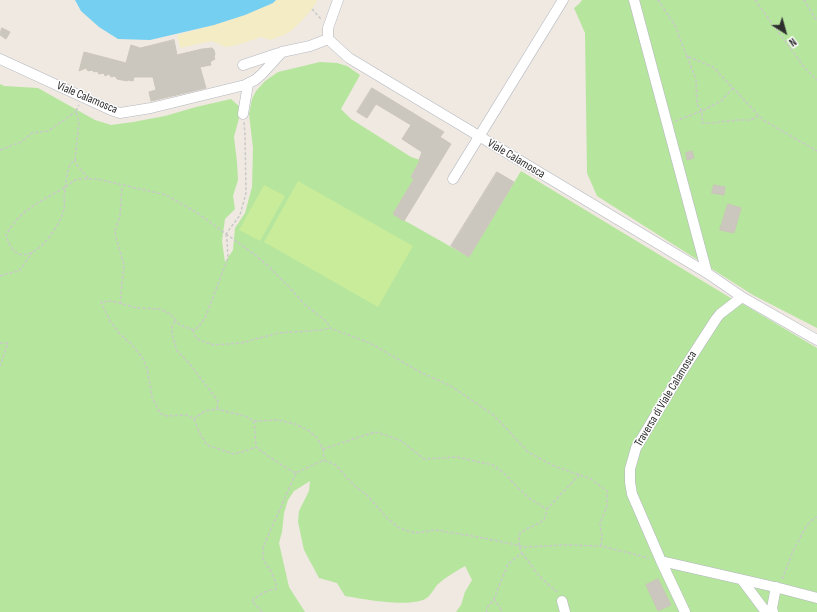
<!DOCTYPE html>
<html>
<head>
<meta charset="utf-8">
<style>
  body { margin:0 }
  #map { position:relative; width:817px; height:612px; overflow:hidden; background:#efe9e1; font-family:"Sofia Sans Condensed",sans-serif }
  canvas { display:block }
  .north { position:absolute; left:765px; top:12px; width:40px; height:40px; -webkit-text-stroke:3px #fff; paint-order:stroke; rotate:143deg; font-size:11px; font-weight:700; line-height:16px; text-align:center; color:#2e2e2e }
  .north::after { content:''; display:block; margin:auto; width:14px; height:18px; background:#2e2e2e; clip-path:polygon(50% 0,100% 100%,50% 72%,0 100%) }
</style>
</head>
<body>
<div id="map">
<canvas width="817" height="612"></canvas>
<div class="north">N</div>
</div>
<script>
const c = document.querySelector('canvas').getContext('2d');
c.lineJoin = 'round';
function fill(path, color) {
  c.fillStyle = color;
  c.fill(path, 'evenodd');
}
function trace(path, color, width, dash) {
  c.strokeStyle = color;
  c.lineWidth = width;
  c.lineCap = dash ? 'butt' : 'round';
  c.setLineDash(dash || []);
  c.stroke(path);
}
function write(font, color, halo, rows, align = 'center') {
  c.font = font + ' "Sofia Sans Condensed",sans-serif';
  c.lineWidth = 3;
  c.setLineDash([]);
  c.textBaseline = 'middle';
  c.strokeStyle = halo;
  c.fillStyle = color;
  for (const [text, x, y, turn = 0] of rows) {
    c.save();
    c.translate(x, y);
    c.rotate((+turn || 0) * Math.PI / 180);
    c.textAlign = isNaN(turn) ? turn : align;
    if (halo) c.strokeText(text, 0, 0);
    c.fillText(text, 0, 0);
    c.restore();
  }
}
fill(new Path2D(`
  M582,0H817V328L753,295L597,196L587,173L585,33L574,8L579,4Z
  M320,62L337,63L347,66L360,75L341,109L351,119L411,157L420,160L411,176L414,179L393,214L469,257L521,171L729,297L743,304L817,348V612H456L461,605L465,592L472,580L465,566C456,571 446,577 437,585C434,589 431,594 428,597C414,609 363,599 345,596L337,583L319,578L304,550L298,522L299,511L309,491L310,481L294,491L288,500L284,513L282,532L279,543L289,587L305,612H0V84L4,86L38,88L95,120L111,125L133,122L165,116L196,107L231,99L240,107L239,118L234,137L237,162L238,180L233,196L235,209L225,219L222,241L225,262L233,250L235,228L245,213L252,187L253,148L249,114L252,99L256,91L265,81L278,72Z`), '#b6e59e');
fill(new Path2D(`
  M276,0H317C316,7 297,26 291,31C285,35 277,37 271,40L261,37L237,45L226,47L211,41L180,48L177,35L214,25L245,15L273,3Z`), '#f3ecc5');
fill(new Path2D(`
  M298,181L413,246L378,307L264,242Z
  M264,185L285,196L260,241L239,230Z`), '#c9ec9a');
fill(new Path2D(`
  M75,0H276L273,3L245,15L214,25L150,40L118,39L99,27L81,11Z`), '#75cff0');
const building = new Path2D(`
  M2,28L10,32L6,39L0,35Z
  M174,40L177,55L202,49H203L212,48L214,50L215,54L214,57L215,59L210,62L211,65L200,67L206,88L151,101L149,92L156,90L153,77H134L133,81L128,80L127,81L117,79L115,76L111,77L109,74L105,76L104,73L99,74L97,71L94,72L92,70L88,71L86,68L79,71L84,52L126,63L131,45L140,48Z
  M372,88L444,132L440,137L451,144L404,221L393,214L414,179L411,177L420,160H419L422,152L402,139L411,125L376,104L367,118L357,112Z
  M692,151L694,158L687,160L686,153Z
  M497,172L514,182L469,257L451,246Z
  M714,185L725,187L724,195L712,193Z
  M728,204L741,208L734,233L720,230Z
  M658,579L671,605L658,611L646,585Z`);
fill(building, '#cbc7bf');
trace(building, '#cbc5ba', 1);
const minor = new Path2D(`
  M338,0L328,28V39L349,58L707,273L742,297L817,340
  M634,0L707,273
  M0,59L111,110L120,113L151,108L245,85L255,80L262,74L282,52L310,46L328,39
  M243,65L279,53
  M243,114L248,84
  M453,179L563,0
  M661,561L779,588L817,598
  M742,580L766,612
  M562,601L565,612
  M685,612L661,561L632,494L630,482V469L636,448L676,381L716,319L720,314L742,297
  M773,612L772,608L776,587`);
trace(minor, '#b4b7c1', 11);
trace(new Path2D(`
  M658,0L676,27L681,42L687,56L713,67L763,120L817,151
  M755,0L804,67L817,80
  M804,0L817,21
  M312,9L321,19
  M687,56L696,80L697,104L702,111V123H713L736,120H751L758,116
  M675,121L702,111L721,101L733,88
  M0,150L21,142L32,133L48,131L67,118L76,111
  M75,160L79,122L76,111L79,105
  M88,178L76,164L75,160C75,160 71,163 71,163C67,169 65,189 64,197C64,200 65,205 64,209C61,224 36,263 17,253C11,249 8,242 6,235C19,211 39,202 62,189C67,186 71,182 75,180C81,178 90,179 97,179L166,195L196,212L226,234L240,215L246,193L245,134L244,122
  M226,234L227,241L228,258L205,318C201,323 199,328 193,330L180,325L170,314L160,309L137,308L112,301L101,302L110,321L120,334L131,344L142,357L147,368L152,397L160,413L167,416L186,415L194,419L205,411L217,409L245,416L254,421L278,420L295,424L308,430L317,438L323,449L324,460
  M226,234L254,254L269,267L292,290L303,303L327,322L330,328L370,343L420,372L451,386L492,414L506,428L528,452L554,466L591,479L607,491V506L600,524L602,537L601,546
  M0,276L6,274L19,271L32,253
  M121,304V291L124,265L116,238L115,231L120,216L122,186
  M175,321L172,327V334L177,351L189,363L218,401L217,409
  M193,330L196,338L202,341L214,345L241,343L278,333L322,330L330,328
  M0,343H8L0,366
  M194,419L199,432L207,445L234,454L245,451L256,447
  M254,421L256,447C269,457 282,466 296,473L324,460L336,465L348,479L356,487L366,494L387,518L399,528L415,533L436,530L489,539L525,547L565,545L601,546L649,558
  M323,449L375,432L400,440L424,459L457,457L493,465L506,475L518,488L530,499L547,509
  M522,553L539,576L558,593
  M782,579L794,549L807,525L813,519L817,517
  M494,599L502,611L501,612
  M262,612L252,601C258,595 267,590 276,589V583L271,571L263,560V547L296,473
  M487,612L486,609L494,599L499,586L508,564L522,553L519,546V538L520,533L528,528L540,523L545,518L547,509L579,475`), '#c9c9c9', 1.5, [3, 2]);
trace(minor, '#fff', 10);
write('12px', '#2e2e2e', '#fff', [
  ["Viale Calamosca",87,98,23],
  ["Viale Calamosca",516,159,31],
  ["Traversa di Viale Calamosca",666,399,-59]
]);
</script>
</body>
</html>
